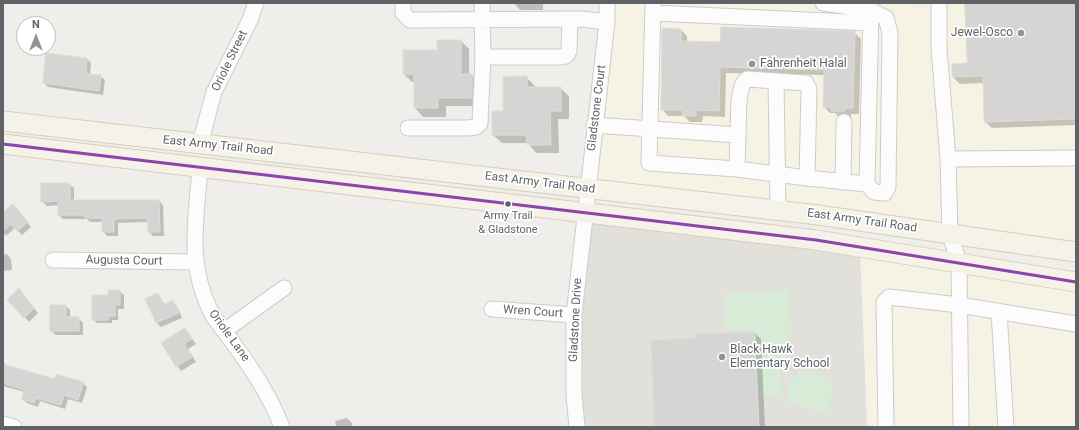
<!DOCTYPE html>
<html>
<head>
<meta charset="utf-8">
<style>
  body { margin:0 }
  #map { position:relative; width:1079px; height:430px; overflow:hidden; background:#efeeea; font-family:Roboto,sans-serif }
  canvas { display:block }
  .frame { position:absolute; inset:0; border:4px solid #5f6368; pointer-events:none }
  .north { position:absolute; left:16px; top:16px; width:40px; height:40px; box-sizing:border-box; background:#fff; border:1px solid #bfc1c3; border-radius:50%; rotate:0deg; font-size:11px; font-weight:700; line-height:16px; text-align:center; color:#5f6368 }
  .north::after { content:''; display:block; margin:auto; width:14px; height:18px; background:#919496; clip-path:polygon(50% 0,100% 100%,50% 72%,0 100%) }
</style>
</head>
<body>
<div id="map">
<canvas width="1079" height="430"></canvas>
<div class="frame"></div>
<div class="north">N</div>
</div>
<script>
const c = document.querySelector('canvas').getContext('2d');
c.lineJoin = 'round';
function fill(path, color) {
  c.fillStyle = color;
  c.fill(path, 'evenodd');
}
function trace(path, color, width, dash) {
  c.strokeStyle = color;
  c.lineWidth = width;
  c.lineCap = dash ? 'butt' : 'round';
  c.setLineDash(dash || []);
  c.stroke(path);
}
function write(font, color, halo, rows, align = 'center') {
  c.font = font + ' Roboto,sans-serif';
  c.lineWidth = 3.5;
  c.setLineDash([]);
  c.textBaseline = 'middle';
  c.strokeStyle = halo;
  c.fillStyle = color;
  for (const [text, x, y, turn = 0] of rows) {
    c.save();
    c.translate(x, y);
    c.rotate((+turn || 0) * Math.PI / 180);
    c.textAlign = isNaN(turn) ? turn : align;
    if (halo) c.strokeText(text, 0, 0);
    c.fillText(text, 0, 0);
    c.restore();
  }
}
fill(new Path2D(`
  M611,3H893L927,8V3H1076V246L595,183Z
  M860,251L1076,286V427H867Z`), '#f7f3e4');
fill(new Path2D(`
  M589,217L860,251L867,427H582L580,315Z`), '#e2e0da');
fill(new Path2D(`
  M789,290L792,360L781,361L782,395L759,396L756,330L726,331L725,292Z
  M802,369L824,377L832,386L829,410L818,411L790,404C782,387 791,382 802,369Z`), '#d8ebd6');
fill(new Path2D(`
  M514,3H543V10H520Z
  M966,3H1076V125L992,128L985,122L984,83L960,84L953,77V65L968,64Z
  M681,30L687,36V42L721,43L854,32L861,39L859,114H851V117H839L835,113H830L824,107V75L726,73L725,117L703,116L702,122H690L684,116H668L662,109Z
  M461,41L469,49V75H472L480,83V106H446V117H423L415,108V82H412L404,74V51H438Z
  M87,59L91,63L90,75L100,76L105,80L103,95L48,87L44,83Z
  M526,77L535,86V88H560L569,96V119H558L559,153H536L528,143H502L493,135L504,112Z
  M69,184L74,188V201H159L163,205L164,236H153L149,232L148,222L118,223V236H107L103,231V222H90L87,219H63L59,215V205L47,206L42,201Z
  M17,210L31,227L22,235L15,228L6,236L3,232V214Z
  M7,254L11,259L12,270L3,271V255Z
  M119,291L124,295V309H118V320H112V323H97L93,319L109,296Z
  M23,294L38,313L29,322L8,300Z
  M158,294L165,305L173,301L177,306L182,318L161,327L157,323L146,299Z
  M51,306H66L70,310V318H78L83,323V335H56L51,331Z
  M185,329L196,344L188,349L196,362L181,371L162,344Z
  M755,333L761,339L765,427H655L699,339Z
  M3,362L9,367L55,381L83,383L87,387L82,403L68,399L65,409L40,401L38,407L27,403L22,399L24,392L3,386Z
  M347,418L352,423V427H336L335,421Z`), '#0003');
const building = new Path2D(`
  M965,3H1076V119L984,122L983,76L952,77V64L967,63Z
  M721,27L855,31L853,108H845V111H831V107H823L824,70L720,67L719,111L696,110V116H683V110H661L662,28L681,29V41L720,42Z
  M437,40H461V74H472V98H438V108H414V74H403V50H437Z
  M46,53L87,58L86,74L101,75L99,91L43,83Z
  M527,76V87H561V111H550L551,145H527L526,135H492V111H503V77Z
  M41,183H70V200H159L160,232H148L147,218L114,219V232H102V218H85V215H58V201L41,202Z
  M13,204L28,222L17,231L11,224L3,231V212Z
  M19,288L34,308L24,318L7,300Z
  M108,290H120V305H115V316H108V320H92V295H108Z
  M158,293L163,305L173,300L179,313L156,323L145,299Z
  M50,305H66V317H79V331H50Z
  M185,328L192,339L184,344L192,357L176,367L161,343Z
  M755,332L759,427H654L651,340L697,338V334Z
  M3,364L55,379L56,374L84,382L78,400L64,395L61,405L36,398L34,403L21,399L24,390L3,383Z`);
fill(building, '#d6d5d3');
trace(building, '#deddd9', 1);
const minor = new Path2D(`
  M403,3V13L410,20L582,19L607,22
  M653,3L649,163L737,169L807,178L867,184L871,10L823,3
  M939,3V48L948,159L950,234L959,263L961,427
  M653,13L871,23
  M483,57H559L566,56L569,51L570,19
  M776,81L778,210
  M594,125L738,135L737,169
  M408,128H468L476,127L480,123L483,57L482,3
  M738,135C739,121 736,87 747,79L806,83L809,89L807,178
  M200,144L214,92L250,20L256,3
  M948,159L1076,158
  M200,168C196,222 186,265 213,316C239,351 266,385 282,427
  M843,182L844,122
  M867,184L874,192L885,193L888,187L890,33L886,18L871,10
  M53,260L194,262
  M492,309L574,315
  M999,311L1006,427
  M224,331L284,288
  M3,424L14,427
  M577,427L574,395V315L607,22V3
  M886,427L884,302L889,297L959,305L1076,324`);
const major = new Path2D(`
  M3,121L818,215L1076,252
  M3,144L816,240L1076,282`);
trace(minor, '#cbcccc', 17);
trace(major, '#d7ceb8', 21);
trace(minor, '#fdfcfc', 15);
trace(major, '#f4f2e9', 19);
trace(new Path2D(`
  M3,144L816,240L1076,282`), '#8e44ad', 3);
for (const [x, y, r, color] of [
  [1021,33,4,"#919496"],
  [752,64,4,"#919496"],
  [508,204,3.5,"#5f6368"],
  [722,357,4,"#919496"]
]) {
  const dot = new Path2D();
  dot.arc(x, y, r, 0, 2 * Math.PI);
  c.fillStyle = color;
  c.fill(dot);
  trace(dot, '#fff', 1.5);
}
write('11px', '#5f6368', '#fff', [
  ["Army Trail",508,216],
  ["& Gladstone",508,230]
]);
write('12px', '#5f6368', '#fff', [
  ["Jewel-Osco",1013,33,"right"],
  ["Fahrenheit Halal",760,64],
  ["Black Hawk",730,350],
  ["Elementary School",730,364]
], 'left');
write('12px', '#5f6368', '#fff', [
  ["Oriole Street",230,61,-64],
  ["Gladstone Court",597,108,-83],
  ["East Army Trail Road",218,146,6],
  ["East Army Trail Road",540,183,7],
  ["East Army Trail Road",862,221,8],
  ["Augusta Court",124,261,1],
  ["Wren Court",533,312,4],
  ["Gladstone Drive",576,320,-87],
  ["Oriole Lane",229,336,54]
]);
</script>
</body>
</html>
